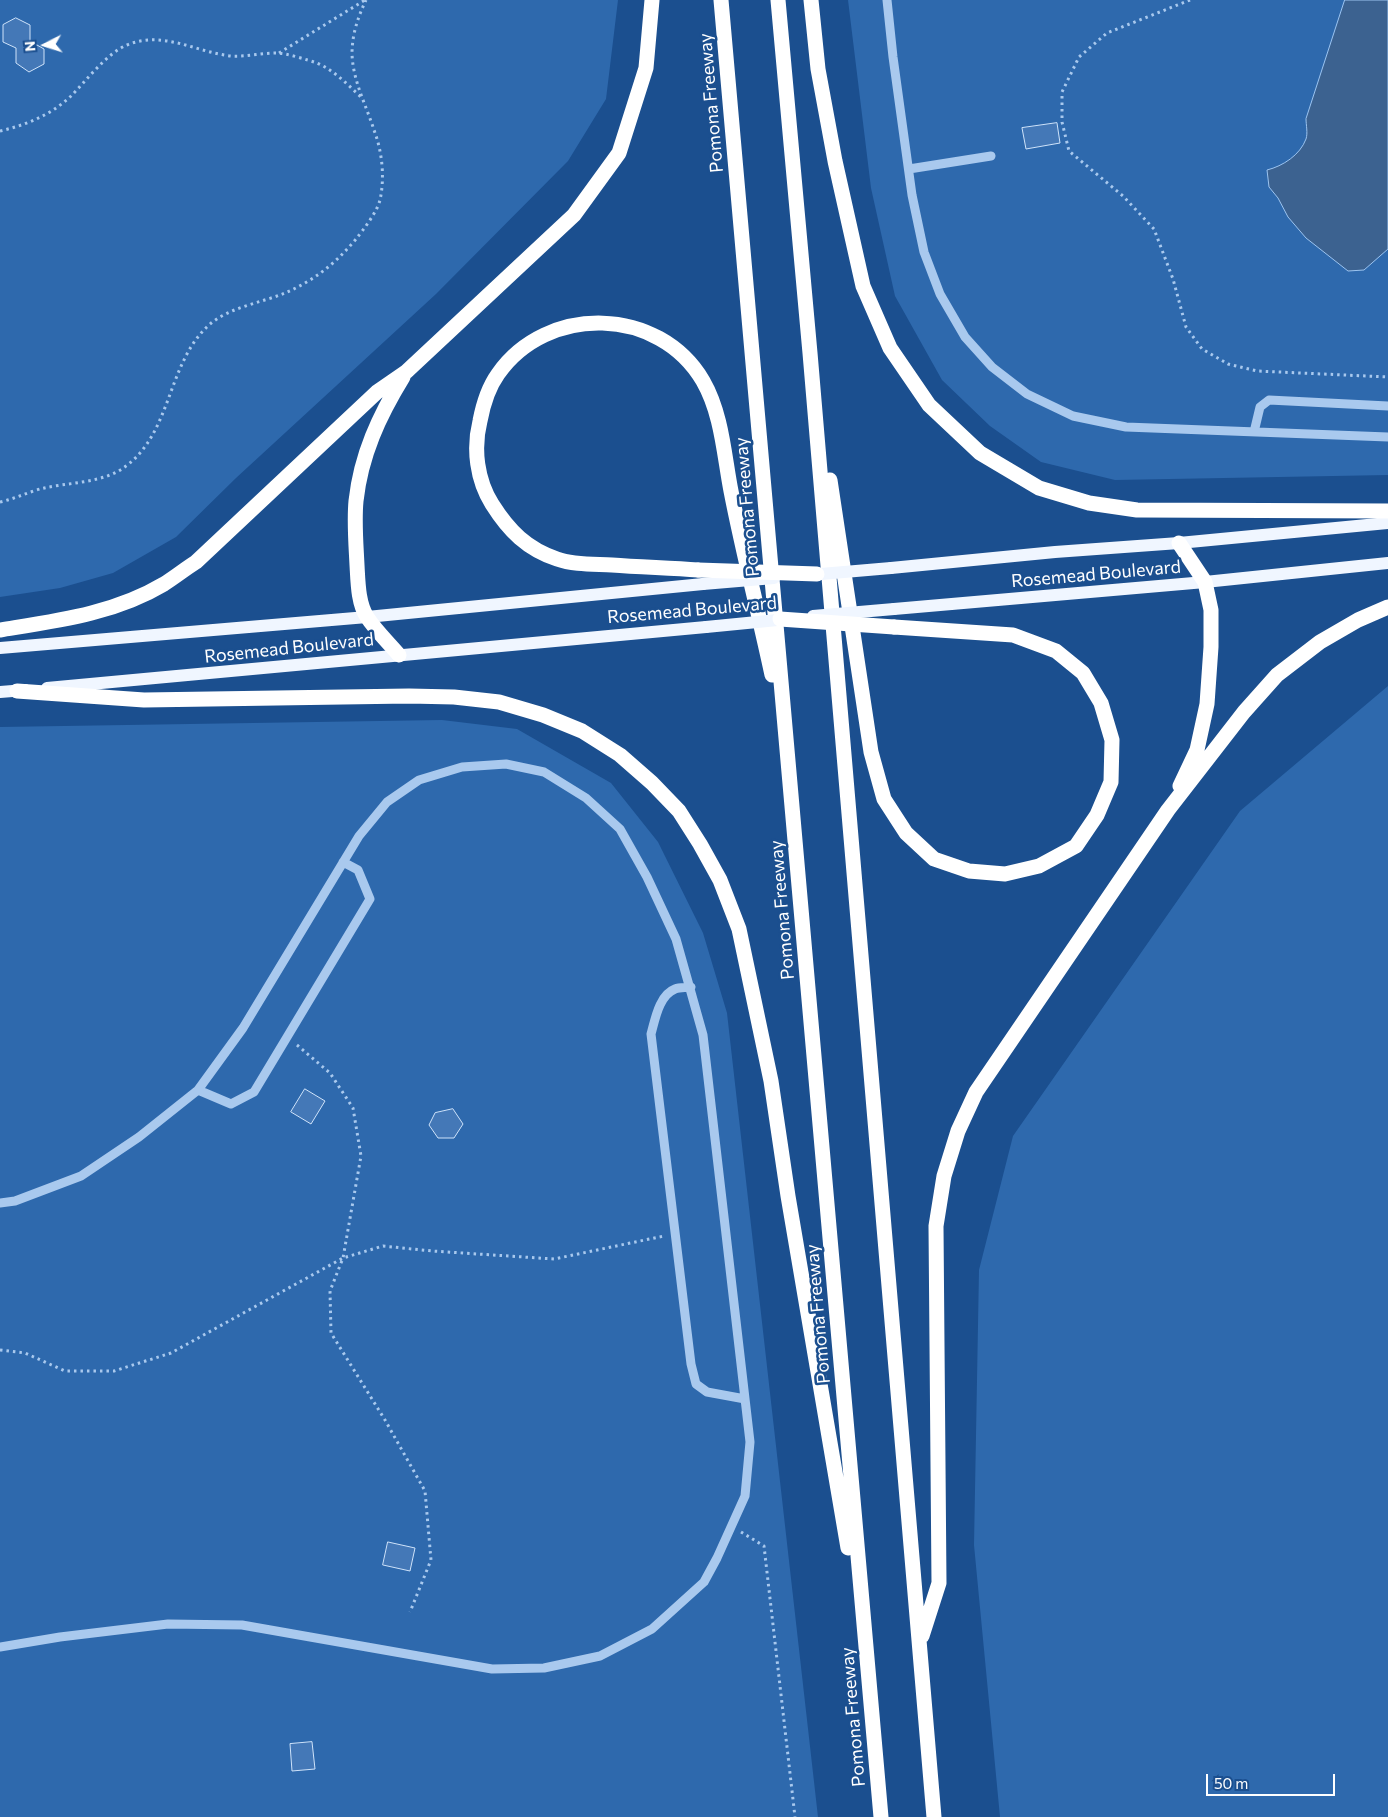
<!DOCTYPE html>
<html>
<head>
<meta charset="utf-8">
<style>
  body { margin:0 }
  #map { position:relative; width:1388px; height:1817px; overflow:hidden; background:#1b4f8f; font-family:Commissioner,sans-serif }
  canvas { display:block }
  .north { position:absolute; left:20px; top:20px; width:50px; height:50px; -webkit-text-stroke:4px #1b4f8f; paint-order:stroke; rotate:265deg; font-size:14px; font-weight:700; line-height:20px; text-align:center; color:#fff }
  .north::after { content:''; display:block; margin:auto; width:18px; height:22px; background:#fff; clip-path:polygon(50% 0,100% 100%,50% 72%,0 100%) }
  .scale { position:absolute; left:1206px; top:1774px; width:129px; height:22px; box-sizing:border-box; border:2px solid #fff; border-top:0; padding-left:6px; font-size:15px; line-height:18px; white-space:nowrap; color:#fff; -webkit-text-stroke:4px #1b4f8f; paint-order:stroke }
</style>
</head>
<body>
<div id="map">
<canvas width="1388" height="1817"></canvas>
<div class="north">N</div>
<div class="scale">50 m</div>
</div>
<script>
const c = document.querySelector('canvas').getContext('2d');
c.lineJoin = 'round';
function fill(path, color) {
  c.fillStyle = color;
  c.fill(path, 'evenodd');
}
function trace(path, color, width, dash) {
  c.strokeStyle = color;
  c.lineWidth = width;
  c.lineCap = dash ? 'butt' : 'round';
  c.setLineDash(dash || []);
  c.stroke(path);
}
function write(font, color, halo, rows, align = 'center') {
  c.font = font + ' Commissioner,sans-serif';
  c.lineWidth = 5;
  c.setLineDash([]);
  c.textBaseline = 'middle';
  c.strokeStyle = halo;
  c.fillStyle = color;
  for (const [text, x, y, turn = 0] of rows) {
    c.save();
    c.translate(x, y);
    c.rotate((+turn || 0) * Math.PI / 180);
    c.textAlign = isNaN(turn) ? turn : align;
    if (halo) c.strokeText(text, 0, 0);
    c.fillText(text, 0, 0);
    c.restore();
  }
}
fill(new Path2D(`
  M0,0H618L606,99L568,161L436,294L236,478L176,537L113,573L60,588L0,597Z
  M848,0H1388V475L1115,480L1041,462L990,426L942,380L895,296L871,188Z
  M1388,686V1817H1000L974,1545L979,1270L1013,1136L1240,811Z
  M442,720L517,729L611,783L658,842L703,933L727,1013L818,1817H0V727Z`), '#2e69ad');
const water = new Path2D(`
  M1345,0H1388V249L1364,270L1348,271L1306,238L1288,217L1278,198L1269,187L1267,170C1283,166 1300,155 1306,139C1308,133 1306,125 1306,119Z`);
fill(water, '#3c6290');
trace(water, '#9cc4f0', 1);
const building = new Path2D(`
  M16,18L30,25V41L44,49V64L29,72L16,63V48L3,42V25Z
  M1057,123L1060,143L1026,149L1022,128Z
  M305,1089L325,1101L311,1124L291,1112Z
  M453,1109L463,1124L454,1138H438L429,1125L435,1113Z
  M388,1542L415,1548L410,1571L383,1565Z
  M312,1742L315,1769L292,1771L290,1744Z`);
fill(building, '#4478b7');
trace(building, '#cfe3fa', 1);
trace(new Path2D(`
  M1190,0L1107,33L1079,57L1062,92V122L1069,151L1123,196L1154,229L1173,279L1186,327L1202,349L1228,364L1257,371L1388,377
  M279,53L365,0
  M0,131C26,125 51,115 71,96C86,81 107,53 127,45C163,30 195,52 231,56C246,57 261,53 276,53C286,53 308,60 317,63C335,71 348,85 362,98
  M0,502C14,499 26,493 40,489C67,482 103,484 126,466C172,432 167,363 209,325C229,307 261,303 285,293C315,280 336,263 356,239C364,229 377,212 380,200C385,177 382,151 374,130C366,105 353,81 352,54C352,34 358,17 366,0
  M297,1045L330,1073L353,1108L361,1156L343,1258L330,1291L331,1333L385,1420L425,1491L431,1560L410,1612
  M0,1350L25,1353L65,1371H114L171,1353L343,1258L383,1246L432,1251L554,1259L664,1236
  M741,1532L764,1546L795,1817`), '#a9c9ee', 3, [2.5, 4]);
trace(new Path2D(`
  M887,0L893,57L912,195L924,252L940,294L965,337L992,367L1027,394L1073,416L1126,427L1388,437
  M909,169L991,156
  M1254,432L1260,407L1269,400L1388,406
  M691,987C686,988 680,987 675,989C659,995 655,1020 651,1034L691,1364L696,1384L707,1392L745,1399
  M198,1090L231,1104L254,1092L370,899L358,870L343,862
  M0,1203L15,1201L81,1176L139,1137L198,1090L243,1028L359,836L387,802L419,780L462,767L506,764L544,772L586,798L620,829L647,877L676,939L703,1035L750,1442L745,1496L717,1558L704,1582L652,1629L600,1656L544,1668L492,1669L242,1625L168,1624L60,1637L0,1647`), '#a9c9ee', 9);
trace(new Path2D(`
  M891,568L1055,552L1179,543L1388,523
  M894,609L1205,582L1388,563
  M0,648L367,617L703,584
  M47,688L706,627
  M0,692L25,690`), '#f0f6ff', 12);
trace(new Path2D(`
  M721,0L881,1817
  M778,0L810,353L934,1817
  M811,0L818,69L835,161L863,286L890,348L929,405L980,453L1039,488L1089,503L1137,510L1388,511
  M830,480L871,752L884,799L906,833L934,859L969,871L1005,874L1039,866L1076,846L1097,815L1111,782L1112,740L1101,703L1083,673L1056,651L1013,635L894,627
  M1179,543L1205,582L1211,610V647L1207,704L1197,750L1180,786
  M698,570C669,568 640,567 612,565C594,564 574,565 557,559C527,549 509,531 492,504C477,480 473,449 480,421C483,405 488,388 498,374C547,304 659,306 703,381C722,414 724,455 731,491C743,553 759,614 772,675
  M0,630C56,621 114,614 164,584C175,577 185,569 196,562L377,392L406,372L574,215L619,153L646,68L652,0
  M399,655C389,643 376,631 367,617C358,603 358,582 357,565C356,544 354,522 356,501C361,455 379,416 403,377
  M17,691L144,700L409,696L454,697L499,702L543,715L582,731L620,755L652,783L679,811L700,844L720,880L739,929L771,1081L788,1196L848,1548
  M922,1636L939,1583L936,1226L944,1176L958,1131L976,1092L1168,810L1244,712L1277,675L1320,642L1358,620L1388,607`), '#fff', 15);
trace(new Path2D(`
  M809,575L891,568
  M703,584L774,578
  M813,616L894,609
  M706,627L788,619`), '#f0f6ff', 12);
trace(new Path2D(`
  M698,570L817,574
  M780,619L894,627`), '#fff', 15);
write('18px', '#fff', '#1b4f8f', [
  ["Pomona Freeway",711,103,-95],
  ["Pomona Freeway",747,507,-95],
  ["Rosemead Boulevard",1096,574,-5],
  ["Rosemead Boulevard",692,610,-5],
  ["Rosemead Boulevard",289,648,-6],
  ["Pomona Freeway",782,910,-95],
  ["Pomona Freeway",818,1314,-95],
  ["Pomona Freeway",853,1717,-95]
]);
</script>
</body>
</html>
